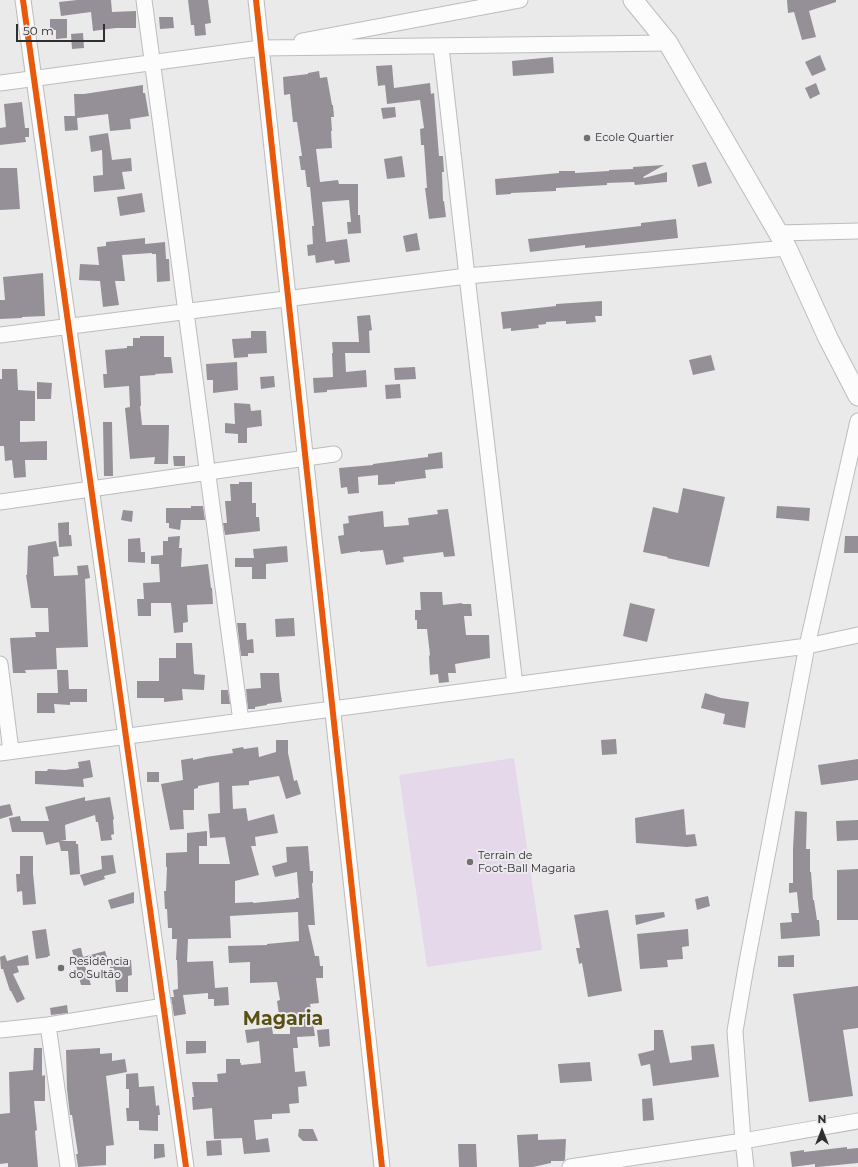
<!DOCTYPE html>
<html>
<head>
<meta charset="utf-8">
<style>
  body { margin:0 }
  #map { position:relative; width:858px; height:1167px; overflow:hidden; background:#ebeaeb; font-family:Montserrat,sans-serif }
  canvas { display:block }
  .north { position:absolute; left:802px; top:1111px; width:40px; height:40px; -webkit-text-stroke:3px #ebe9ec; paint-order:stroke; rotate:0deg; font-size:11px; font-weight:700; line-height:16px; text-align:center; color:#302f30 }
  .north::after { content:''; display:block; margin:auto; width:14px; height:18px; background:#302f30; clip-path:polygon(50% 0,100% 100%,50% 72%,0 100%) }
  .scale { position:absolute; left:16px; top:24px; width:89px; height:18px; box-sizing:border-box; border:2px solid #302f30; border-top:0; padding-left:5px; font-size:12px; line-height:14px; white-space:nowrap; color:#302f30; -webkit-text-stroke:3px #ebe9ec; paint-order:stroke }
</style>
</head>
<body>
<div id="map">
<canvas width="858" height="1167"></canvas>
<div class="north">N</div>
<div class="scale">50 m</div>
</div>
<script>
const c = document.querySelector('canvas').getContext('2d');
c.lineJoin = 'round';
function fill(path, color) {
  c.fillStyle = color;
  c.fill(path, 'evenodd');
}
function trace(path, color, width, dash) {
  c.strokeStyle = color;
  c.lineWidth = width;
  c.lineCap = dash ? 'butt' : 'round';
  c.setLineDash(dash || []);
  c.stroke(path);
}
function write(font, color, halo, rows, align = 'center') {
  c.font = font + ' Montserrat,sans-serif';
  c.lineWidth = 4;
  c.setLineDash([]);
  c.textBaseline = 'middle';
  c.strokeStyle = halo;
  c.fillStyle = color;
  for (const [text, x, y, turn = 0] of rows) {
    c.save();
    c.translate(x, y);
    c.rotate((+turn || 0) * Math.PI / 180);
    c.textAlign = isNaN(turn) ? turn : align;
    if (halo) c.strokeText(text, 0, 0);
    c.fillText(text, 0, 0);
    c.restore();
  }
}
fill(new Path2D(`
  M514,758L542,950L427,967L399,775Z`), '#e5d8eb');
fill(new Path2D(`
  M77,0H111L112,12L136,11V28H116L93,31L91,12L61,16L59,2Z
  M188,0H208L211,23L205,24L206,35L195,36L194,25H191Z
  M787,0H836V2L809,11L816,37L802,40L794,12L788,13Z
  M159,17H173L174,28L160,29Z
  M50,19H67V38L56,39V30H50Z
  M83,33L84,48L72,49L71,34Z
  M820,55L826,70L812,76L805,62Z
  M553,57L554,73L513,76L512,61Z
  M392,65L394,88L430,83L431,94L434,93L439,156H443L444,172H442L443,201H444L446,217L429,219L425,188H427L424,145H421L420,129L424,128L420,100L387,104L385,85L378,86L376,66Z
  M319,71L320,78L327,77L332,105H333L334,117H331L332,131H331L332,148L316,149L320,182L338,180L339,184H358V215H360L361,233L348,234L347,222H351L349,200L322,202L326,242L347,239L350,262L335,264L334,260L316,263L315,255L308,256L307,245L313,244L312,226H314L310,187H307L305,170H301L299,156H302L297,122H293L290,94L284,95L283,77L308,74V73Z
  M816,83L820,94L810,99L805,88Z
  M143,85V93H145L149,116L130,119L131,129L110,131L108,114L77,118L78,130L65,131L64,116H75L74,94H84Z
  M22,102L25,128H29V137H25L26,142L0,145V128L6,127L4,104Z
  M395,107L396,117L383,119L381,108Z
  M108,133L112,160L131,158L132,171L122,172L125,189L94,192L93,176L103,175L102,150L91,152L89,136Z
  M402,156L405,177L387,179L384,159Z
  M706,162L712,183L698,187L692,165Z
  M664,165L643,177L644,178L667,172V182L635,185L634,182L607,183V185L556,188V191L511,193V194L496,195L495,179L559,173V171H575V173L609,171V170L633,169V167Z
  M0,168H17L20,209L0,210Z
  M142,193L145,212L120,216L117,197Z
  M676,219L678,238L585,248V245L530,252L528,239L641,226V223Z
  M417,233L420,250L406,252L403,236Z
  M145,238V244L165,242L166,259H169L170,281L157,282L156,254H152V253L122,255L125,281H115L119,305L103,307L100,281L79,280L80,264L99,265L97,247L106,246V242Z
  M43,273L45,316L22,317V318L0,319V300H5L3,277Z
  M602,301V316H595L596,322L566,324V321L546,322V324L538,325L539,328L511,331V328L503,329L501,312L556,306V304Z
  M370,315L372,330L369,331L370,353H345L346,372L366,370L367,387L327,390V392L314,393L313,378L333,377L332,353H333L332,342H359L357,316Z
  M251,331H266L267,353L248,354V357L234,358L232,339L251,338Z
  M140,336H164V357H171L173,373L155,374L156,375L140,376L141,406H140L142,425H169L168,464H154L155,457L130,459L125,408L130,407L129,386L104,388L103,374H107L105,350L127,348V346H133V338H140Z
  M711,355L715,370L693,375L689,360Z
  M237,362L238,390L213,393V380H207L206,364Z
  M415,367L416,379L395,380L394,368Z
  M2,369H17L18,390L35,391V421H20V442L47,441V460H25L26,477L14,478L12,460L5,461L4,446H0V379H2Z
  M274,376L275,387L261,389L260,377Z
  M37,382L52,383L51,399H37Z
  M400,384L401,398L386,399L385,385Z
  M234,403L250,404L251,411L261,410L262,426L247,428V443H238V434L225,433V423L235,424Z
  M103,422H112L113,476H104Z
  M442,452L443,468L425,470L426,478L395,482V484L378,485V475L358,477L359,493L348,494L347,487L341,488L339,468L373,465V464L428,457V454Z
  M173,456H185V466H174Z
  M239,482H252V503H256V517H259L260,531L225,535L223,523H227L225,501H231L230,484H239Z
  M683,488L725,497L709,567L667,558L668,557L643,552L653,507L678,513Z
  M191,506H203L205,520H181L180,530L169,528V523H166V508H191Z
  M777,506L810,508L809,521L776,518Z
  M448,509L455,556L444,557L443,552L403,557L404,562L386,565L383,550L360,552V551L341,554L338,536L344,535L343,524L349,523L348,516L383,511L384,527L409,525L408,518L438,514L437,510Z
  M123,510L133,511L132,522L121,520Z
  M69,522V535H71L72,546L59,547L58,523Z
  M180,536L179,548H182L181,567L208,564L211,588H212L213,604L187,605L188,622L183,623V632L174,633L171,603H151V616H138L137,599H144L143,583L160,582L159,564H151V556L163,555V541H168V537Z
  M845,536H858V553H844Z
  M140,538L141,552H145V563L128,562V539Z
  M56,541L59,556L53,557L54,576L78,575L77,566L88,565L90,578L85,579L88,647L56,648L57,669L25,670L26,673H13L10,638L36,637L35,632H49L48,608H31L26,575H27L28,546Z
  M287,546L288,562L266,564V579H252V567H235V558H254L253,549Z
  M420,592H442L443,605L462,603V604H471L472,616H464L466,635H489L490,658L455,664L456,673H448L449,682L439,683L438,674L430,675L429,656L430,655L427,629H417V620H415V610H421Z
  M630,603L655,609L647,642L623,636Z
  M294,618L295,636L276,637L275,619Z
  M237,623H246L247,640L253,639L254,653H248V656H241Z
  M176,643H192L194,674L205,675L204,690L182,689L183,700L164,702V698H137V681H159V658H176Z
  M57,670H68L69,689H87V702H70V705L54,704L55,713H37V693H58Z
  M260,673H279L280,689L282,702L267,704V705L255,707V709H248L246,689L261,688Z
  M221,690H228L230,704H221Z
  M705,693L721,698L749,702L745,728L723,724L725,714L701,708Z
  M616,739L617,754L602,755L601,740Z
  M276,740H288V753L294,781L297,780L301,794L286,799L279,776L249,781V785L232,786L233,809L246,808L248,821L274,814L278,833L255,837L256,846H251L259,875L235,881V903L253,902V903L296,899V898H299L297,872L275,877L272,866L287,862L286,847L308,846L310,871H313V883H312L315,925H308L315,956H319L320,966H323V978H316L319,1003L310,1004L315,1036L297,1037L298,1048H293L295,1072L305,1071L307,1086L298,1087L299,1103L289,1104L290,1113L272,1114V1119L254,1120L256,1140L268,1138L270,1152L244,1154L242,1138L214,1139L212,1108L193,1110L192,1097H194L192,1082H218L217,1074L226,1073V1059H240V1063H241V1065L261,1063L259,1041L247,1043L245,1030L272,1027L273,1034H290V1013L279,1015L277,1001L280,1000L277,982L250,983V962L229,963L228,946L267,945V944L299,941L298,912L230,916L231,938L188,939L187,962L213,961L215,988L228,987L229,1005L214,1006V999H208V993L183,995L186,1014L174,1016L171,997H174L173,990L178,989L177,960H176L177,939H172V928H168L167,909H165L164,891H166L167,867H166V853L187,852V833L207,831V846H199V864H230L225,837L210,838L208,814L220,813L219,782L198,786V788L194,789V810H183L184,829L170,830L161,784L183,780L181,760L193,758V760L206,757L233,753L232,749L243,747L244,749L258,747L259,757L276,752Z
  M858,759V780L821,785L818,765Z
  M90,760L93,777L83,779L84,787L35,784V771H47L48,769L65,770L79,768L78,762Z
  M147,772H159V782H147Z
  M85,797V801L110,797L114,819L113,820L114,834L111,835L112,840L101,841L98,822H96L95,815L65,825L66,840L60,841H76V844H78L80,874L70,875L68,851H61L59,842L46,845L43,832H12L9,818L20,816L21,821H49L45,807Z
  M10,804L13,815L0,819V806Z
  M684,809L686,835L695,834L697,846L686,847H687L636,843L635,818Z
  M795,811L807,812L806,849H810V872H811L813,900H814L817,920H819L820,936L781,939L780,923L792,922L791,913H799L797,892L789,893V883H793V849Z
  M858,820V840L837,841L836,821Z
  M113,855L116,873L104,876L105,879L84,886L80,875L102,869L101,856Z
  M20,856H33V873L36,904L23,905L22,891L17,892L16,874H20Z
  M858,869V920H837V870Z
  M134,892V903L111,909L108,900Z
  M708,896L710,906L697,910L695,899Z
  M608,910L622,991L588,997L582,963L579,964L576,948H580L574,915Z
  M664,912L665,917L636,925L635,915Z
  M46,929L50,956H48V957L36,959L32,931Z
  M688,929L689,946L682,947L683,959L667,960L668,967L640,969L637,934Z
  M79,948H81L83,957L105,951L108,960L85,966L91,985H81L72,950Z
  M5,955L7,961L28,955L29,965L17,966L19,972L13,974L25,999L17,1003L11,991H10L3,969H1L0,957Z
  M794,955V967H778V956Z
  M131,960L132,975L128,976V992H116L115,976H110V961Z
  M858,986V1028L843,1030L853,1096L809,1102L793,994Z
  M67,1005L68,1013L51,1015L50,1008Z
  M329,1029L330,1046L319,1047L317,1030Z
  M654,1030H663L670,1063L692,1060L691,1046L714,1044L719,1077L653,1086L650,1064L641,1066L638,1054L654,1050Z
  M186,1041H206V1053L186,1054Z
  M34,1048H42V1076L45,1075V1101H34L37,1130L35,1131L38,1167H8V1163L0,1164V1114L10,1113L9,1072L33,1070Z
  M100,1048V1054L112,1053V1061L125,1059L127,1072L106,1076L114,1145L106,1146V1165L78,1167L76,1154H78L72,1115H70L69,1107L67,1089L66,1050Z
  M590,1062L592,1081L560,1083L558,1064Z
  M138,1073L139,1087L154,1086L156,1106L159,1105L160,1115H158V1131L139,1130V1121H127L126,1108H129V1089H126V1074Z
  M652,1098L654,1120L643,1121L642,1099Z
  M299,1129H313L318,1141H303L298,1136Z
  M538,1134V1140L566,1139L565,1159L564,1161H551V1163L533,1167H519L517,1135Z
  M221,1140L222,1155L207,1156L206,1141Z
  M154,1144H164L165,1157L154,1159Z
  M458,1144H476L477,1167H459Z
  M847,1147V1149L858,1148V1163L817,1167H815V1164L792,1167L790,1152L804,1150V1152Z`), '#959097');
const minor = new Path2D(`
  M23,0L186,1167
  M144,0L241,721
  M256,0L382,1167
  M302,41L520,0
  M441,47L467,276L515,685
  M0,83L261,48L668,43
  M778,233L858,231
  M0,335L467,276L787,248
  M0,502L334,454
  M0,664L11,751
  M0,753L807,646L858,635
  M48,1025L68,1167
  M0,1030L48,1025L164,1006
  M570,1167L743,1141L858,1121
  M746,1167L743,1141L735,1031L746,967L807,646L858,421`);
const major = new Path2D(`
  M633,0L668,43L787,248L828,338L858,396`);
trace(minor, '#bdbcbd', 17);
trace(major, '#bdbcbd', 21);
trace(minor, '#fcfcfc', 15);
trace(major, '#fcfcfc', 19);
trace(new Path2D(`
  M23,0L186,1167
  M256,0L382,1167`), '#e8590c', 6);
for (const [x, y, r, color] of [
  [587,138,4,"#717071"],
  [470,862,4,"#717071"],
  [61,968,4,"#717071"]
]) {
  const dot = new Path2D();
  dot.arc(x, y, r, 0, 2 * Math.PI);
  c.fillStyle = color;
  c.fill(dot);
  trace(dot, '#ebe9ec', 1.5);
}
write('11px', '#302f30', '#ebe9ec', [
  ["Ecole Quartier",595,138],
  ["Terrain de",478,856],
  ["Foot-Ball Magaria",478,869],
  ["Residência",69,962],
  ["do Sultão",69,975]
], 'left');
write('bold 19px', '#565012', '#ebe9ec', [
  ["Magaria",283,1019]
]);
</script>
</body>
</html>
